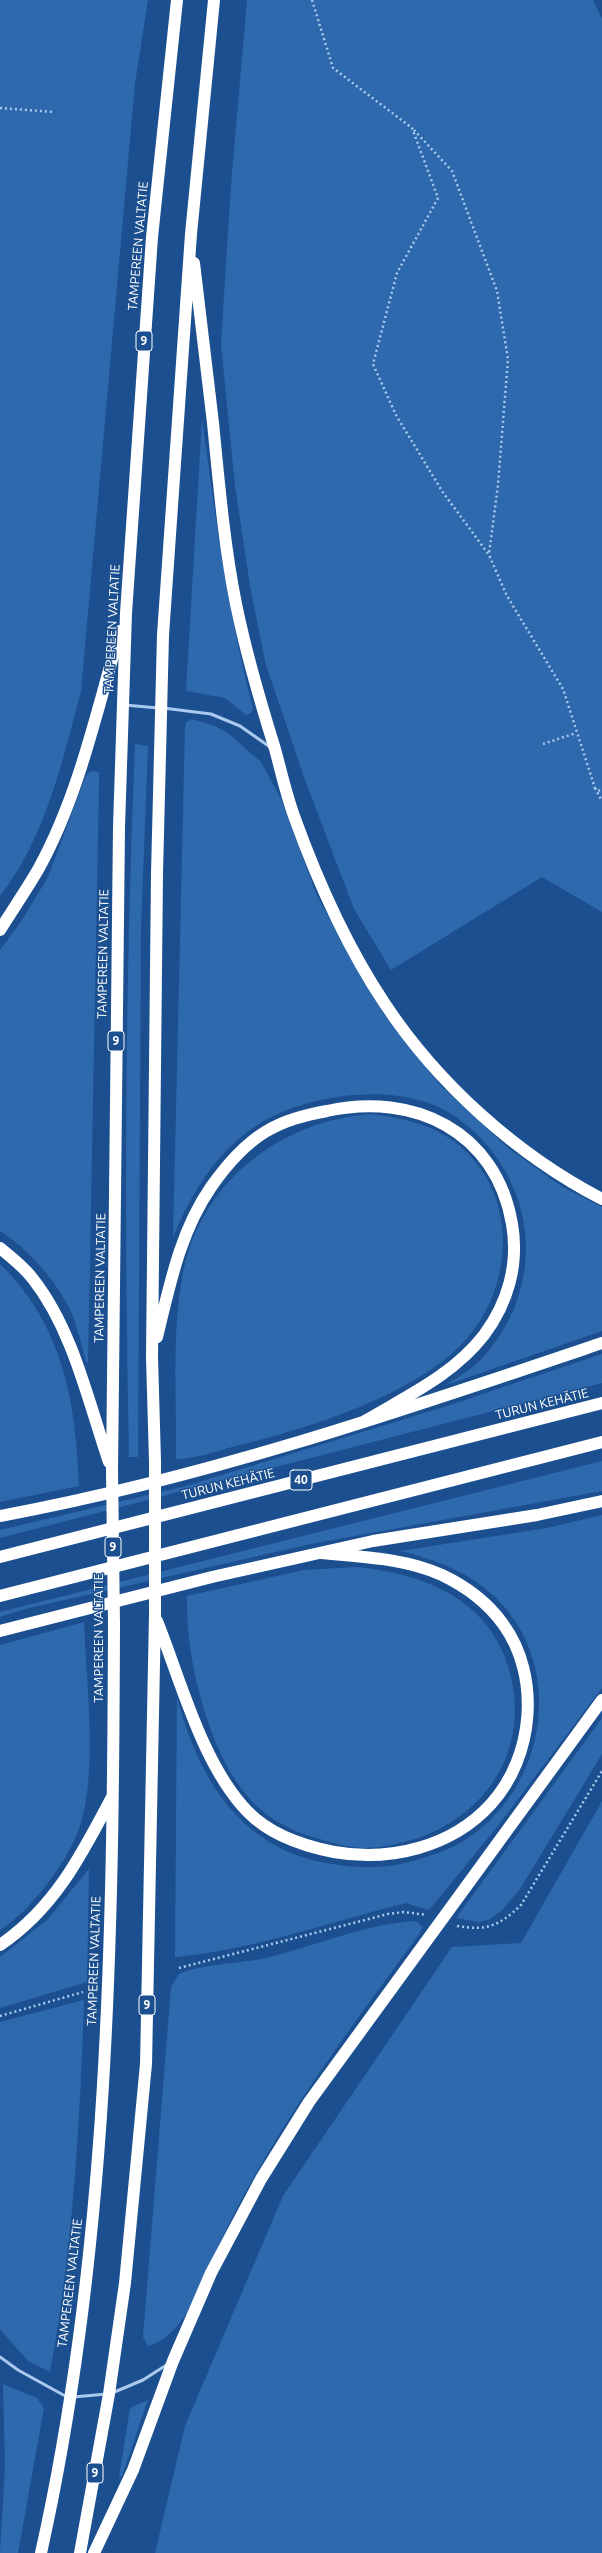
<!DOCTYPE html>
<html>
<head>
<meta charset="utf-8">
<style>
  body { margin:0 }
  canvas { display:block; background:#1b4f8f }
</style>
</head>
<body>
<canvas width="602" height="2553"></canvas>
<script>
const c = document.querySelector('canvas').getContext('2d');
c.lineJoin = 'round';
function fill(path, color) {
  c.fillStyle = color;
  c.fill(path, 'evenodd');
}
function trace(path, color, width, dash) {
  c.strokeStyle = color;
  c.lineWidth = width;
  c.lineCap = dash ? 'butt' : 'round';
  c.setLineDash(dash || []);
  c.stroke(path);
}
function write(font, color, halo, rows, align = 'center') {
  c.font = font + ' Ubuntu,sans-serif';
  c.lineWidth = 3;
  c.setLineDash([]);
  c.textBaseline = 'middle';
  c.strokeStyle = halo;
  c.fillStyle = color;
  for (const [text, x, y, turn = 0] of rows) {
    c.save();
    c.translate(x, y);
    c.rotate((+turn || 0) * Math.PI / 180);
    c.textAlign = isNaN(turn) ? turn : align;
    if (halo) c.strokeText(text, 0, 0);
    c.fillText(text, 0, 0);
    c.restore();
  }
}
fill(new Path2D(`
  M0,0H148L135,83L81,691C62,762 46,837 0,896Z
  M247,0H593L602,19V912L542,877L391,970L354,909L304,777L266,665L250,586L235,486L221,344L231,185Z
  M202,418C215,515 228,613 253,708L251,713L246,715L225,698L186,691Z
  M191,719L215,726L229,734L261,762L281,799L317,896L364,980L383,1013L441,1086L508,1148L561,1186L602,1207V1331L446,1385C460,1376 475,1367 486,1354C550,1280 535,1173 456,1117C402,1078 296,1093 246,1133C211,1160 190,1197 173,1237L185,728L186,722Z
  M135,744L148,746L141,928L138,1457H129C124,1219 125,981 135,744Z
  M94,771L99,773V784L88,1362H86C82,1346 78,1329 72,1314C59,1284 28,1248 0,1231V950L22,920L48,877L85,778L89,772Z
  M372,1114C403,1118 435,1125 460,1146C521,1198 514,1294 458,1348C404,1399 303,1430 232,1447C214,1452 195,1459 176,1459C177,1396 171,1330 184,1268C204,1179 283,1120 372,1114Z
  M0,1264C63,1325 76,1402 79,1486L0,1502Z
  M602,1354V1383L0,1538V1530L186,1486L447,1406Z
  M602,1461V1491L311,1544L25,1609L0,1617V1612Z
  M602,1515V1688L497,1827L429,1910L406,1903C333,1921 249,1951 175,1957L177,1697C198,1779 242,1851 332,1864C357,1868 380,1869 405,1863C436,1855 463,1846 487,1823C549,1766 559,1663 499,1601C472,1573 437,1560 400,1551L547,1528Z
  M356,1567C417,1573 479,1594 504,1655C536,1736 495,1813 415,1839C398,1844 380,1848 363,1848C349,1847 336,1844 323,1840C300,1834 276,1824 258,1807C232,1783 217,1749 206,1716C194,1678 186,1637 187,1596L304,1570Z
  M84,1622C86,1680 98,1771 80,1826C72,1849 59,1869 44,1888C31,1904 17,1919 0,1930V1645Z
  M602,1718V1754L520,1889L502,1910L490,1919L479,1922L456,1918Z
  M602,1801V2553H155L185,2426L283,2196L452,1947L521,1943Z
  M89,1869L87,1982L0,2008V1957L47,1920Z
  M416,1921L423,1927L418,1936C365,2008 310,2081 265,2158C245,2191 228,2225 212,2260C197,2291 184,2336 148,2346L143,2337L171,1987L179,1974C197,1965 240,1963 262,1959C313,1947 363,1924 416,1921Z
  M84,2000C80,2122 73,2252 50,2372L28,2361L0,2329V2022Z
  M3,2384L37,2398L44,2408L18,2553H0L5,2466Z
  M148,2400L122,2476L119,2477L130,2408Z`), '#2e69ad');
trace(new Path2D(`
  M312,0L333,68L412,128L438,198L397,273L373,364L396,415L442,491L489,555L507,596L563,689L595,788L602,792
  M0,108L54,112
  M414,130L452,171L497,291L508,359L498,485L489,554
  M543,744L576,733
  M595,788L602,801
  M457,1926C487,1931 499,1926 521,1905L602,1771
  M179,1968L388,1914L404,1912L427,1915
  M0,2016L83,1992`), '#a9c9ee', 2.5, [2, 3]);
trace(new Path2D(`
  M125,705L158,708
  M163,708L211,714L240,726L270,747
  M0,2357L18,2370L67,2397
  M112,2393L143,2380L168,2364
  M73,2397L107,2394`), '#a9c9ee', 3);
trace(new Path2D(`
  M194,263C200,316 207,369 213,423C219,483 224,544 236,604C246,653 260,701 275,749C281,771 286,794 294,816C317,880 347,947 385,1004C438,1084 517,1155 602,1199
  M0,930C13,909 27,889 39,868C79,795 97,710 120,631
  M0,1248C11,1257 24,1267 33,1279C73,1330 88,1401 109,1462
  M157,1337C170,1284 180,1232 211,1187C225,1167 244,1145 265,1132C285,1120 305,1115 327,1111C414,1092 496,1131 512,1224C519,1264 508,1303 484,1335C453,1375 407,1396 365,1421
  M155,1461L152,1357L157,873L163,635L191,234L214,0
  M112,1470L119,827L126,613L152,237L177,0
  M0,1516C206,1478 404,1410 602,1343
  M0,1557L602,1403
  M0,1596L602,1442
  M157,1621C181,1681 202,1764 247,1811C269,1834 303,1846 334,1852C390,1862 452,1847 491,1804C534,1757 541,1676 503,1624C488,1603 465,1586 442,1575C404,1558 362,1557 321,1553
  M0,1631L212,1577L373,1541L537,1515L602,1501
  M0,1945C55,1908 82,1854 112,1797
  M41,2553C109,2249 113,1934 114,1624
  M80,2553L109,2394L125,2283L146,2064L155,1614
  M94,2553L133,2470L173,2361L211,2273L261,2179L309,2102L602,1700`), '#fff', 12);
trace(new Path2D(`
  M112,1470L114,1624
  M155,1614V1461`), '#fff', 12);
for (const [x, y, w] of [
  [144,341,16],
  [116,1041,16],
  [301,1480,22],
  [113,1547,16],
  [147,2005,16],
  [95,2473,16]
]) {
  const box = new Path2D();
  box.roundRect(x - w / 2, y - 10, w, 20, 3);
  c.fillStyle = '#1b4f8f';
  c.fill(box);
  trace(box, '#fff', 1);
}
write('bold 12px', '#fff', null, [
  ["9",144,341],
  ["9",116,1041],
  ["40",301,1480],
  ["9",113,1547],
  ["9",147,2005],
  ["9",95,2473]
]);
write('13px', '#fff', '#1b4f8f', [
  ["TAMPEREEN VALTATIE",138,246,-85],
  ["TAMPEREEN VALTATIE",112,629,-87],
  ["TAMPEREEN VALTATIE",103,954,-89],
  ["TAMPEREEN VALTATIE",100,1278,-89],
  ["TURUN KEHÄTIE",542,1404,-14],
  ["TURUN KEHÄTIE",228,1484,-14],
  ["TAMPEREEN VALTATIE",99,1638,-90],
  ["TAMPEREEN VALTATIE",94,1961,-88],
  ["TAMPEREEN VALTATIE",70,2283,-83]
]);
</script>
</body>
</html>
